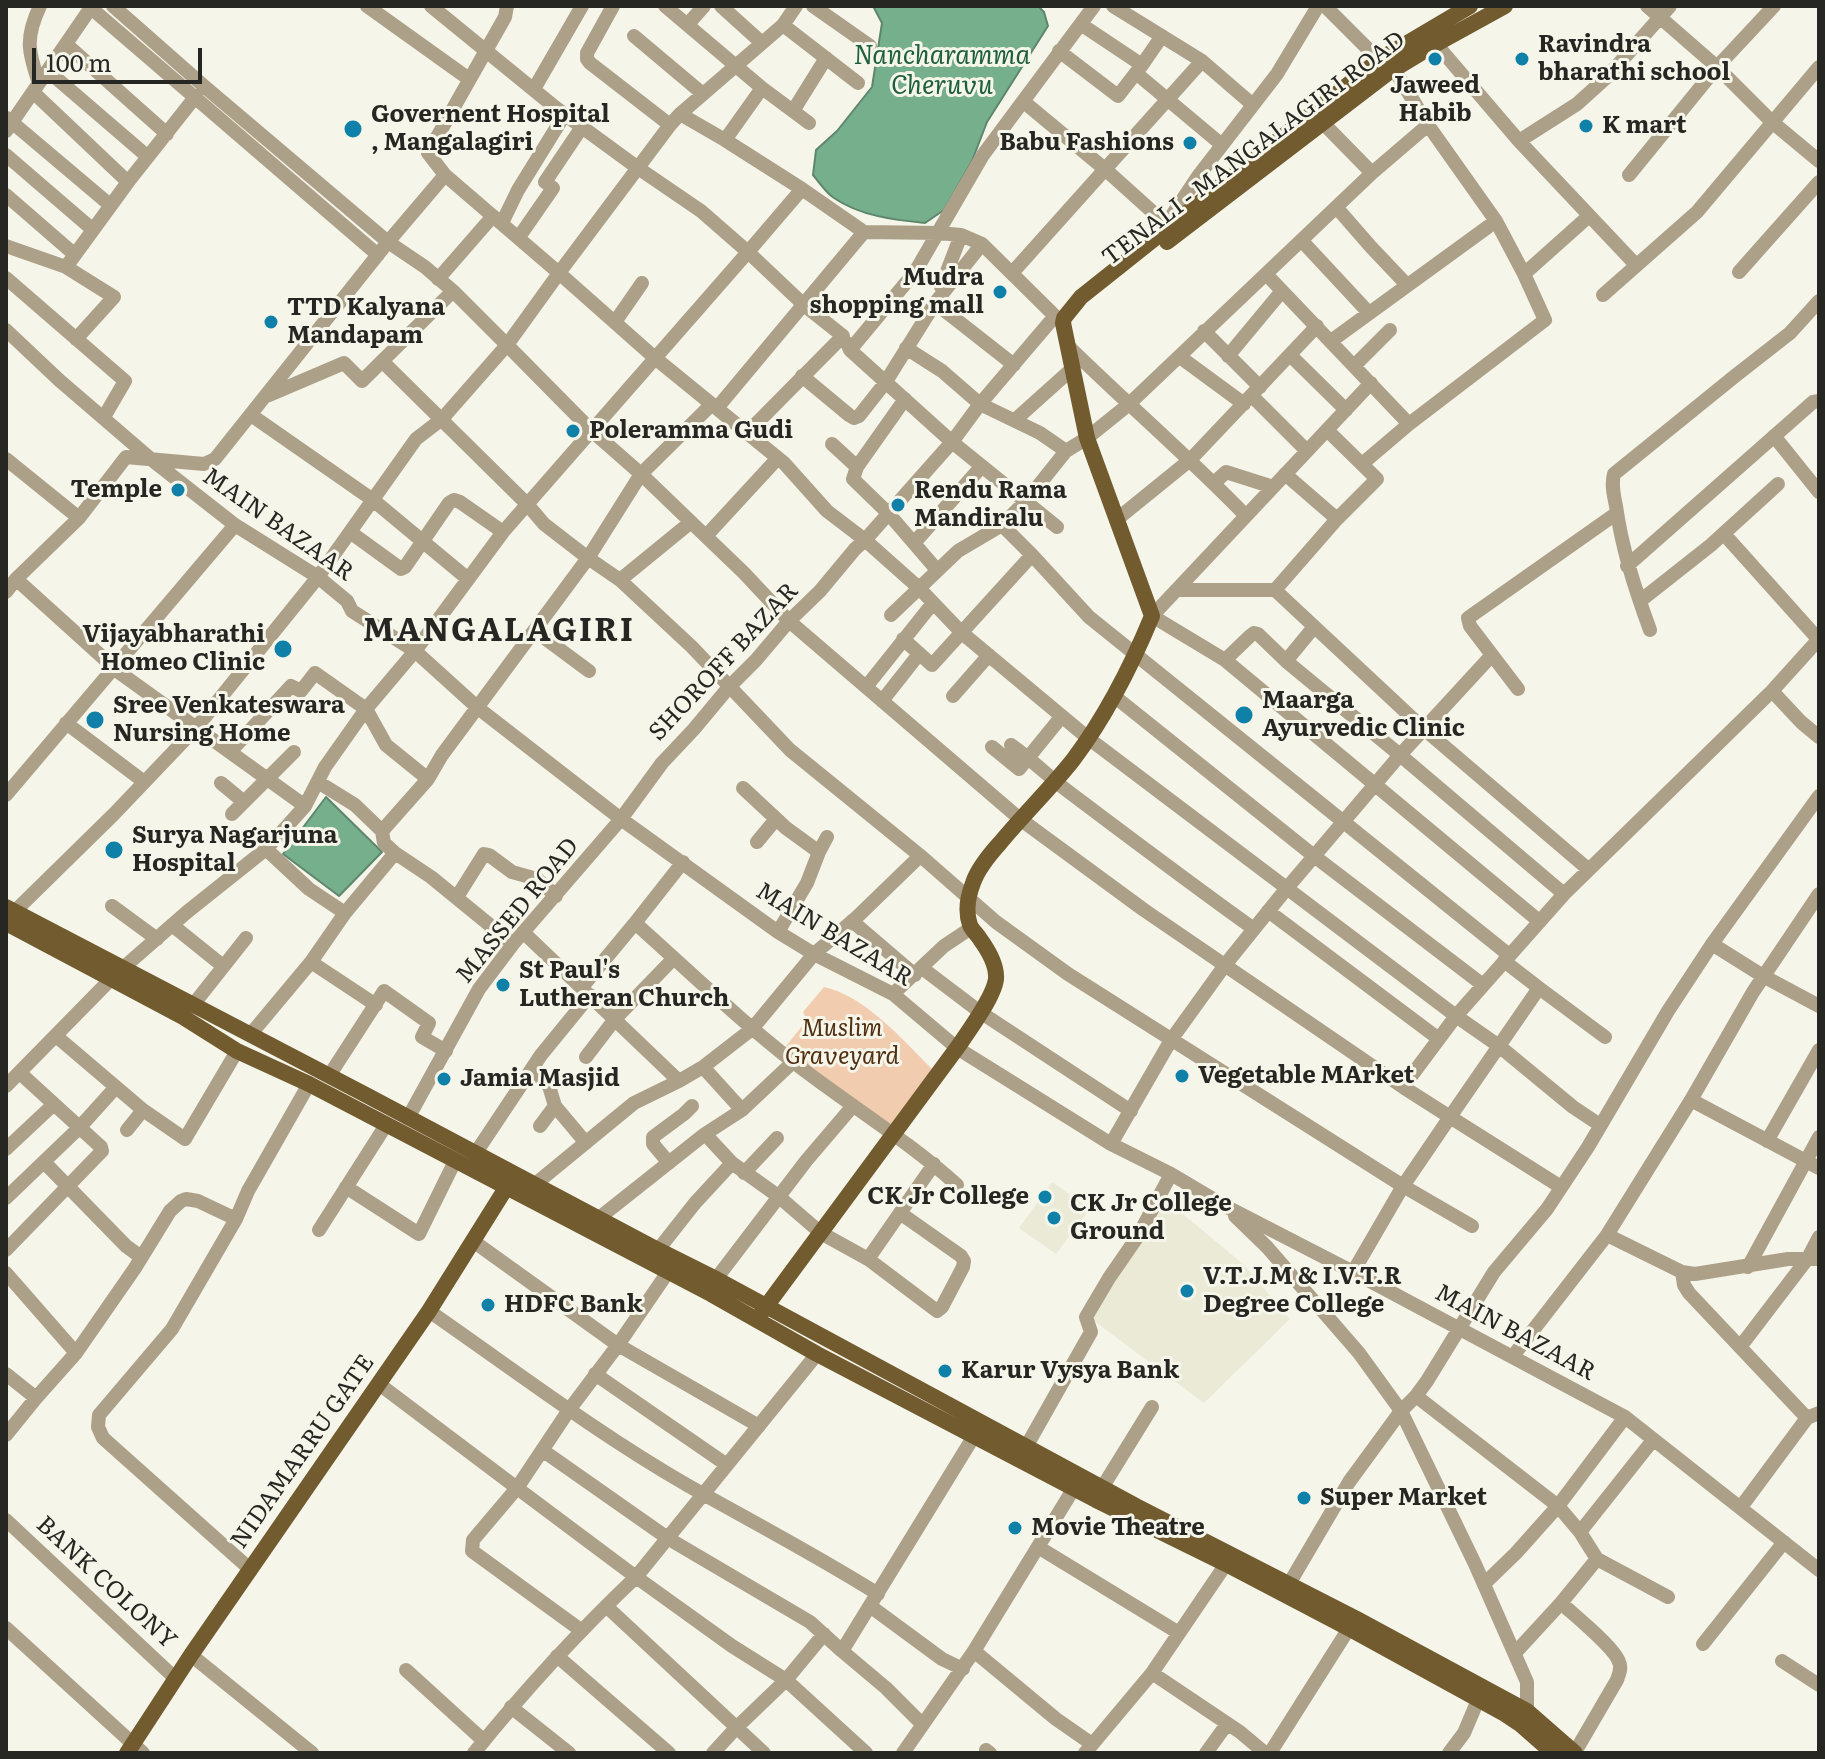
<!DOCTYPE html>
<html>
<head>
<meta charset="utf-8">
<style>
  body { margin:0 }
  #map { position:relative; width:1825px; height:1759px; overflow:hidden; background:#f5f5ea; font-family:Literata,serif }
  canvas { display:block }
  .frame { position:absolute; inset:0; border:8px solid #262622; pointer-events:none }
  .scale { position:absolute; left:32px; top:48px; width:170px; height:36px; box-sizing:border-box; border:4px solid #262622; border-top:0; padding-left:10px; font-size:24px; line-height:28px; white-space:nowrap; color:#262622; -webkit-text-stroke:6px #f5f5ea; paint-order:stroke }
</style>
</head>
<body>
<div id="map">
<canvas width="1825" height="1759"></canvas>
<div class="frame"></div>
<div class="scale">100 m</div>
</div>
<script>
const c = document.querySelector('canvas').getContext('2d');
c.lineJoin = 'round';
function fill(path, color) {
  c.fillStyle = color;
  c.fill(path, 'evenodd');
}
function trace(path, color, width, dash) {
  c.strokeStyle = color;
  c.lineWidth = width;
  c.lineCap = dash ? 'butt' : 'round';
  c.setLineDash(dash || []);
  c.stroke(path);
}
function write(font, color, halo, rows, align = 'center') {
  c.font = font + ' Literata,serif';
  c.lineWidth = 6;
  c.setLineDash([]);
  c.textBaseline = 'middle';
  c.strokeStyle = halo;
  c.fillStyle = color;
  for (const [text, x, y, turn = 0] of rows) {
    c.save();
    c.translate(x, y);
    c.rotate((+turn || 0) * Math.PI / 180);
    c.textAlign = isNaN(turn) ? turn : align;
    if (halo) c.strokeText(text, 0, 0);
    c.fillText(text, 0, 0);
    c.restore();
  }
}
fill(new Path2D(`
  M1052,1182L1090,1209L1056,1254L1019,1228Z
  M1166,1200L1243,1264L1290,1319L1204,1403L1090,1318Z`), '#eaead7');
fill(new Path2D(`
  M824,987C864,995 904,1041 932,1069L888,1129L783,1050L807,1020L803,1012Z`), '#f2ccaf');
const water = new Path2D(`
  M873,6H1038L1044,12L1048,26L987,122L972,161L944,210L925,223C895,220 860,216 834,198C826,193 819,182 813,175L816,150L837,131L872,87L882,23Z
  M326,797L382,852L339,896L283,854Z`);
fill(water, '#76af8b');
trace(water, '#5e866c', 2);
trace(new Path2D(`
  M113,6L205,87L388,242L425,267L453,291L507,345L559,273L670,125L680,114L783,25L796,6
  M367,6L469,79
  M613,6L587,53V59L590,63L670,125
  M665,6L762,88L809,123
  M721,6L762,43
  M813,6L870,46
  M1113,6L1202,61L1253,105
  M1325,6L1379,60L1386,69
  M1647,6L1717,67L1772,122L1819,161
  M91,8L378,255
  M688,24L704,6
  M783,25L858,83
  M1082,25L1142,65
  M634,36L703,94
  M66,44L167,134
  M1436,44L1519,141L1636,265
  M1059,51L1118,96L1142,65L1162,36
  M48,71L148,157
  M1136,73L1222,145
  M39,83C28,51 25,38 40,6
  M534,89L582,6
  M33,92L128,182
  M1024,102L1106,170L1166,224
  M793,111L826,58
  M680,114L725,140L802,189L864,232L939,233L961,235L982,244L1060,321
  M7,118L110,205
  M1322,122L1372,173
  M6,131L92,6
  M725,140L762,88
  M1519,141L1577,104L1608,76L1670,6
  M6,155L92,229
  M445,175L559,273L655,358L784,463L827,511L865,540L919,588L962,633L1088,738L1456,1016L1499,1046L1573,1107L1600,1125
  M1629,175L1717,67L1774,6
  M6,195L74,254
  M1337,208L1371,247L1407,285
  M502,223L518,190L565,114
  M1163,229L1199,175L1277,74L1318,6
  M519,237L553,188L545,182L582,127
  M1302,241L1369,313
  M6,246L66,267L114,297L76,339
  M66,267L128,182L196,96
  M1739,272L1819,182
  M1012,273L1202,61
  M1266,274L1409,424
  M1524,274L1589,216
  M6,278L125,381L104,417
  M438,279L493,216
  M941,287L961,235
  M1603,295L1697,212L1819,67
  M935,303L1014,365
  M615,322L642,283
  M6,330L59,380L152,460L235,525L318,577L347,601L352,611L415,651L478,708L621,819L778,932L814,954L893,994L957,1048L1111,1144L1171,1174L1225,1206L1353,1272L1625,1417L1819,1570
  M1204,331L1260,387
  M1331,341L1496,221
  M847,343L850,350L952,442L1057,527
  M1067,345C1126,403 1189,457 1246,516
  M906,348L942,371L980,404L1040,433L1066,451
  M850,350L915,272L983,155L1094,6
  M1290,355L1346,410
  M1228,356L1282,291
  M1180,357L1244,404
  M382,361L527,504L544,524L588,558L620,580L692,647L790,750L923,858L996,922L1068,974L1403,1186L1472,1226
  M1355,365L1390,330
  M802,376L849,415L854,418L859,416L885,383L935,303L982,244
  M1371,383L1152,616L1225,660L1539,921
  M269,395L344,363L362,381L453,291
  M1252,396L1307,451
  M905,399L857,467L853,479L888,513L937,570
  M717,408L864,232
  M251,415L373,500L468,579
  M1015,420L1073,368
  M747,433L843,336L804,305L748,252L802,189
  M1774,436L1819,492
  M832,444L857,467
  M6,459L79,518
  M1362,464L1409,424L1545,320L1524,274L1496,221L1428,125L1394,69
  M1285,474L1337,519
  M1214,483L1226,472L1273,487
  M1116,520L1190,460L1317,326
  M350,532L401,569L405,567L449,503L454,500L460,502L503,532
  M1724,534L1819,640
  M706,536L777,459
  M915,542L982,466
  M1032,555L1089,617L1509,955
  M1627,566L1813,402L1819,401
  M16,579L120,673L305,806
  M620,580L691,522
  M1177,590H1275L1337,519L1377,479L1327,430
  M1275,590L1424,729L1588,869
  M6,592L16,579L79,518L126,457L204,464L215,459L388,242L445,175L428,153L505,17L507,6
  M1640,601L1711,545L1778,484
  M891,615L958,551L1002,525
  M1650,630C1635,589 1622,549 1616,506C1614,496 1611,485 1614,474L1735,376L1790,333L1819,301
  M535,631L589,671
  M903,639L932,665L1032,555L1002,525L1026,501L1066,451L1087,438L1128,405L1372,173L1428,125
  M1225,660L1250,636L1254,633L1258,634L1286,661L1400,755L1564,894
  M1286,661L1314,627
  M866,687L933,603
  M1518,689L1470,626L1468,618L1617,513
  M1772,691L1801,722L1819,737
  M953,696L989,655
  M1114,696L1314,856L1483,985
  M882,701L919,654
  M66,723L143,781
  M1011,745C1031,759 1049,777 1069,792C1130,838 1191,884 1254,929
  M992,747L1019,769L1062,716
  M230,752L291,686L301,691L315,673L366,709L386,745L428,779
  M318,782L355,805L382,831L384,843L395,853L431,877L513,944
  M221,783L244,802
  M743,788L786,828L819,852
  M6,795L235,525
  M232,814L294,752
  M382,831L428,779L442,755L588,558L641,474L712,404
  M757,842L776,819
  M266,849L309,889L345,913
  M457,897L484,854L489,855L512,872L537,879L556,896
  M112,906L157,939
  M1268,911L1439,1039
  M9,917L114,814L196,728L318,577L416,439L442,419L507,345L592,431L641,474L744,573L789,621L1020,819L1144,910L1403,1087L1450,1117L1403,1186L1353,1272
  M852,921L915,975
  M635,923L683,862
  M172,925L223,966
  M523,932L679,1081
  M778,932L807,883L819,852L827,837
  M1712,944L1763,976L1819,1006
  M1504,961L1539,988L1450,1117L1561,1187
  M311,962L376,1005
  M123,968L187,912L266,849L289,824L305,806L325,767L366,709L415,651L503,532L748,252L701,211L638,168L556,108L431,6
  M922,968L980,1012L1131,1111
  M582,987L635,923C688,970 739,1020 796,1064C849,1105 907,1140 957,1185
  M1539,988L1605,1037
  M893,994L944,946L971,928
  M193,1005L246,938
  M250,1035L311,962L345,913L395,853
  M56,1036L143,1110L185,1139L237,1051
  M586,1057L615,1019L674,958
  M703,1067L742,1110
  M531,1070L549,1086L555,1106L586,1143
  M329,1076L384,991L429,1023L422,1037L446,1051
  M6,1086L111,979
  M1403,1087L1456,1016L1564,894L1772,691L1819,639
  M1691,1100L1819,1168
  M408,1118L479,989L513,944L621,819L662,763L694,729L729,687L756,660L789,621L820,591L855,549L865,540L952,442L980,404L1055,316
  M540,1126L555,1106
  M127,1130L143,1110
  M705,1134L732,1163L778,1196L821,1233L868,1259L937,1311L942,1307L963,1267L964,1261L961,1256L900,1213
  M1767,1141L1819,1050
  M1111,1144L1171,1040L1225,965L1287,888L1400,755L1492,655
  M6,1149L54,1104
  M475,1154L541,1055L590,995
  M44,1162L126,1246L141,1257
  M669,1163L653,1144V1137L684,1114L692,1106
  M744,1173L777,1138
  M346,1187L419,1234L455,1161
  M528,1190L634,1103L679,1081L703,1067L752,1029L814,954L857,917L920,856
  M6,1198L79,1128L116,1087
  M1235,1216L1267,1247L1359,1353L1401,1411L1475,1564L1527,1682V1711L1524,1717
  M599,1218L705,1134L742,1110L793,1062
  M319,1230L386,1125
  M1607,1235L1691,1100L1753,992L1819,894
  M473,1241L618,1345L759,1426
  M6,1250L102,1151L101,1147L20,1073
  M658,1250L695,1203L732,1163
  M868,1259L934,1164
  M1748,1267L1819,1137
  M668,1272L618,1345L569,1410L517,1488L636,1577L732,1646L786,1680L866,1753
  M1682,1272L1684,1285L1689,1293L1807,1418
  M6,1273L76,1353
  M716,1279L806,1161L852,1107
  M429,1311C514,1370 597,1433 687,1485C751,1521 816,1555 878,1594
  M1740,1347L1808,1258L1819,1237
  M1513,1356L1607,1235L1682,1272L1695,1274L1788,1259H1819
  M6,1374L36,1398
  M595,1374L727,1465
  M379,1384L517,1488L473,1540L472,1551L582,1631
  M1416,1396L1558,1506L1580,1532L1597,1559L1668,1597
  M6,1435L36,1398L76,1353L135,1268L170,1211L181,1201L186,1199L198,1201L236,1219
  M1026,1447L1091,1332L1086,1317L1109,1278L1138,1236L1171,1174
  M542,1450L669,1539L810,1622L842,1651
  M1097,1496L1152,1407
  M1741,1507L1807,1418L1819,1413
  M6,1520L176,1679
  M1580,1532L1653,1440
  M1038,1547L1179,1633
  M1226,1564L1152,1673L1240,1732L1265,1753
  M251,1570L103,1438L98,1427L99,1415L172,1329L236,1219L248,1191L309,1084
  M1289,1584L1349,1482L1401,1411L1416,1396L1427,1381L1494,1272L1547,1209L1588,1147L1668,1011L1712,944L1819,796
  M1484,1584L1516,1553L1558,1506L1625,1417
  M1561,1603C1574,1615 1615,1648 1619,1662C1622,1668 1619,1674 1617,1680L1575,1752
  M606,1606L764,1753
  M870,1606L942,1659L963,1669
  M6,1628L143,1753
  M1703,1644L1784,1542
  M974,1651L1056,1719L1092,1744
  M1515,1653L1561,1603L1597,1559
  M191,1655L312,1753
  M557,1656L669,1753
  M1782,1661L1819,1685
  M406,1670L484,1741
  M511,1707L569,1753
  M922,1724L886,1688L842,1651L974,1436
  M986,1750L990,1753
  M474,1753C524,1691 578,1632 636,1577L817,1354
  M713,1753L736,1728L786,1680L824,1634
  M903,1753L974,1651L1074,1488
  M1085,1753L1152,1673
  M1206,1753L1227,1724
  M1270,1753L1353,1622
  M1449,1753L1464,1733L1478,1700`), '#ada089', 14);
trace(new Path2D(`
  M1167,242L1388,73L1436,44L1505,6
  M6,907L368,1096L658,1250L716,1279L1136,1506L1355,1618L1527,1711L1575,1753
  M6,923L183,1017L237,1051L309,1084L711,1294L817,1354L1096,1500L1226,1564L1350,1629L1505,1714L1520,1724L1553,1753
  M762,1312L957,1048C968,1032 994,997 996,979C997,966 988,950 980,939C977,934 972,930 970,925C965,911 968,896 973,883C978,868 990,854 1000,843C1023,815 1050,789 1073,760C1106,716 1131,667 1152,616L1087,438L1063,323L1064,318L1081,297L1379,60L1470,6
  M127,1753L191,1655L429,1311L511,1180`), '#715b2f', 16);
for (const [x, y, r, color] of [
  [1435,59,8,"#0f80a8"],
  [1522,59,8,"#0f80a8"],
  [1586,126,8,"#0f80a8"],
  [353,129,10,"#0f80a8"],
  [1190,143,8,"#0f80a8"],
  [1000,292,8,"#0f80a8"],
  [271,322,8,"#0f80a8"],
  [573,431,8,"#0f80a8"],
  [178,490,8,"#0f80a8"],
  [898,505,8,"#0f80a8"],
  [283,649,10,"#0f80a8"],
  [1244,715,10,"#0f80a8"],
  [95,720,10,"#0f80a8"],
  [114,850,10,"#0f80a8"],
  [503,985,8,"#0f80a8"],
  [1182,1076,8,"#0f80a8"],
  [444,1079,8,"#0f80a8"],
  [1045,1197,8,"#0f80a8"],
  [1054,1218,8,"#0f80a8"],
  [1187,1291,8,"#0f80a8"],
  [488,1305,8,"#0f80a8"],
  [945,1371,8,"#0f80a8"],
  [1304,1498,8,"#0f80a8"],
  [1015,1528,8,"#0f80a8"]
]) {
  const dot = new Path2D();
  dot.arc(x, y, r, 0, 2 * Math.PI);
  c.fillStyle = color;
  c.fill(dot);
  trace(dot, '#f5f5ea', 3);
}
write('bold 24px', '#262622', '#f5f5ea', [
  ["Ravindra",1538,45],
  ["bharathi school",1538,73],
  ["Jaweed",1435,86,"center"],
  ["Habib",1435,114,"center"],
  ["Governent Hospital",371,115],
  [", Mangalagiri",371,143],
  ["K mart",1602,126],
  ["Babu Fashions",1174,143,"right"],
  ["Mudra",984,278,"right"],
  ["shopping mall",984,306,"right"],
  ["TTD Kalyana",287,308],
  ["Mandapam",287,336],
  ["Poleramma Gudi",589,431],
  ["Temple",162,490,"right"],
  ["Rendu Rama",914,491],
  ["Mandiralu",914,519],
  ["Vijayabharathi",265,635,"right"],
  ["Homeo Clinic",265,663,"right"],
  ["Maarga",1262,701],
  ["Ayurvedic Clinic",1262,729],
  ["Sree Venkateswara",113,706],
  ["Nursing Home",113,734],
  ["Surya Nagarjuna",132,836],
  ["Hospital",132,864],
  ["St Paul's",519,971],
  ["Lutheran Church",519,999],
  ["Vegetable MArket",1198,1076],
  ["Jamia Masjid",460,1079],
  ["CK Jr College",1029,1197,"right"],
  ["CK Jr College",1070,1204],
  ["Ground",1070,1232],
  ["V.T.J.M & I.V.T.R",1203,1277],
  ["Degree College",1203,1305],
  ["HDFC Bank",504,1305],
  ["Karur Vysya Bank",961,1371],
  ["Super Market",1320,1498],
  ["Movie Theatre",1031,1528]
], 'left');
write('24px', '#262622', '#f5f5ea', [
  ["TENALI - MANGALAGIRI ROAD",1254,149,-37],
  ["MAIN BAZAAR",278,525,35],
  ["SHOROFF BAZAR",724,662,-47],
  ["MASSED ROAD",518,911,-51],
  ["MAIN BAZAAR",834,935,31],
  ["MAIN BAZAAR",1515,1333,28],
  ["NIDAMARRU GATE",303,1452,-55],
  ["BANK COLONY",106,1583,43]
]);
write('italic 24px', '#512f11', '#f5f5ea', [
  ["Muslim",842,1029],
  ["Graveyard",842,1057]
]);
write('italic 26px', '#1e5f3d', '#f5f5ea', [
  ["Nancharamma",942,56],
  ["Cheruvu",942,86]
]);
c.letterSpacing = '2px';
write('bold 32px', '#262622', '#f5f5ea', [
  ["MANGALAGIRI",499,632]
]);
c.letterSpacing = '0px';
</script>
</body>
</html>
